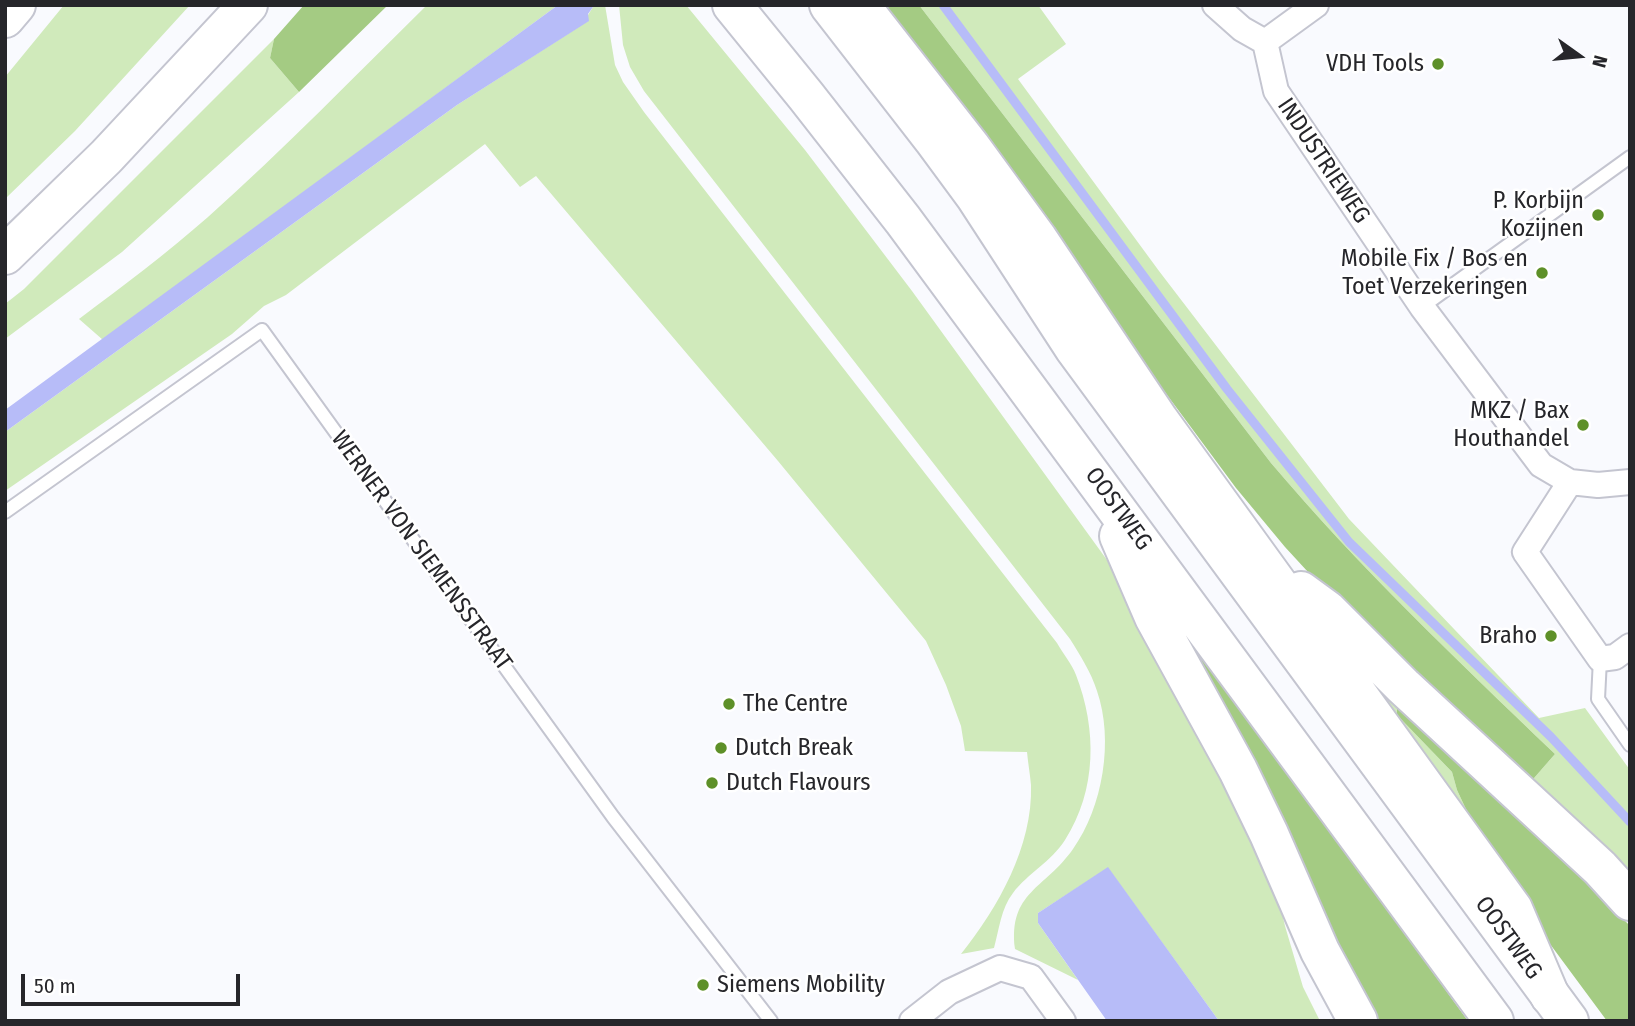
<!DOCTYPE html>
<html>
<head>
<meta charset="utf-8">
<style>
  body { margin:0 }
  #map { position:relative; width:1635px; height:1026px; overflow:hidden; background:#f9fafe; font-family:"Fira Sans Condensed",sans-serif }
  canvas { display:block }
  .frame { position:absolute; inset:0; border:7px solid #26262a; pointer-events:none }
  .north { position:absolute; left:1544px; top:21px; width:70px; height:70px; -webkit-text-stroke:5px #fff; paint-order:stroke; rotate:105deg; font-size:19px; font-weight:700; line-height:28px; text-align:center; color:#26262a }
  .north::after { content:''; display:block; margin:auto; width:24px; height:32px; background:#26262a; clip-path:polygon(50% 0,100% 100%,50% 72%,0 100%) }
  .scale { position:absolute; left:21px; top:974px; width:219px; height:32px; box-sizing:border-box; border:4px solid #26262a; border-top:0; padding-left:9px; font-size:21px; line-height:24px; white-space:nowrap; color:#26262a; -webkit-text-stroke:5px #fff; paint-order:stroke }
</style>
</head>
<body>
<div id="map">
<canvas width="1635" height="1026"></canvas>
<div class="frame"></div>
<div class="north">N</div>
<div class="scale">50 m</div>
</div>
<script>
const c = document.querySelector('canvas').getContext('2d');
c.lineJoin = 'round';
function fill(path, color) {
  c.fillStyle = color;
  c.fill(path, 'evenodd');
}
function trace(path, color, width, dash) {
  c.strokeStyle = color;
  c.lineWidth = width;
  c.lineCap = dash ? 'butt' : 'round';
  c.setLineDash(dash || []);
  c.stroke(path);
}
function write(font, color, halo, rows, align = 'center') {
  c.font = font + ' "Fira Sans Condensed",sans-serif';
  c.lineWidth = 5;
  c.setLineDash([]);
  c.textBaseline = 'middle';
  c.strokeStyle = halo;
  c.fillStyle = color;
  for (const [text, x, y, turn = 0] of rows) {
    c.save();
    c.translate(x, y);
    c.rotate((+turn || 0) * Math.PI / 180);
    c.textAlign = isNaN(turn) ? turn : align;
    if (halo) c.strokeText(text, 0, 0);
    c.fillText(text, 0, 0);
    c.restore();
  }
}
fill(new Path2D(`
  M64,5H190L75,131L5,199V77Z
  M427,5H558L103,340L79,319C123,286 167,253 208,217C284,149 355,76 427,5Z
  M589,5H605L615,65L623,82L644,112L1057,643C1063,654 1072,664 1076,675C1097,729 1097,790 1065,840C1051,862 1028,873 1013,893C1001,908 999,930 994,948L961,954C998,908 1033,846 1031,785C1030,774 1028,763 1027,752L965,751L961,726L946,685L926,641L778,461L536,176L520,187L485,144L286,295L264,306L232,334L5,491V432L457,105L588,21V15L593,7Z
  M619,5H686L805,150L912,291L1107,560L1138,610L1271,866L1285,926L1303,987L1320,1021H1219L1108,868L1038,913V923L1078,980L1015,949C1008,892 1045,889 1073,849C1103,807 1114,740 1097,691C1091,672 1080,655 1070,639L644,91L630,67L623,45Z
  M919,5H1038L1066,44L1018,79L1159,271L1349,519L1539,718L1585,708L1630,770V886L1528,785L1555,754C1457,660 1359,567 1271,463Z
  M274,39L270,58L299,92L122,252L5,339V304L24,289Z
  M1317,619L1397,699V715L1452,772L1457,790L1493,867Z`), '#d0eabb');
fill(new Path2D(`
  M304,5H388L299,92L270,58L274,39Z
  M873,5H919L1271,463C1359,567 1457,660 1555,754L1528,785L1354,622L1285,547L1236,488L1027,206Z
  M1133,561L1442,985L1468,1021H1375Z
  M1397,699L1554,847L1630,926V1021H1607L1493,867L1457,790L1452,772L1397,715Z`), '#a4cb83');
fill(new Path2D(`
  M558,5L593,7L588,14L589,21L457,105L5,432V410Z
  M1108,867L1219,1021H1107L1038,923V913Z`), '#b7bcf8');
trace(new Path2D(`
  M943,5L1227,389L1349,542L1551,737L1630,822`), '#b7bcf8', 9);
const lane = new Path2D(`
  M1422,307L1630,157
  M5,512L262,330L613,817L771,1021
  M1600,659L1598,699L1630,745`);
const street = new Path2D(`
  M1215,5L1242,29L1265,42L1276,91L1422,307L1541,465L1570,482L1598,485L1630,482
  M1265,42L1316,5
  M1570,482L1525,552L1600,659L1615,657L1630,646
  M912,1021L949,992L1000,968L1031,977L1063,1021`);
const primary = new Path2D(`
  M732,5L806,96L903,220L1494,1021
  M829,5L933,139L975,196L1074,348L1569,1021
  M1119,536L1154,617L1238,770L1269,834L1320,951L1358,1021`);
const highway = new Path2D(`
  M860,5L971,147L1038,239L1159,420L1513,909L1550,996
  M5,18L16,5
  M5,255L106,157L248,5
  M1301,591L1327,610L1403,686L1600,868L1630,901`);
trace(lane, '#c4c5d0', 16);
trace(street, '#c4c5d0', 28);
trace(primary, '#c4c5d0', 42);
trace(highway, '#c4c5d0', 42);
trace(lane, '#fff', 12);
trace(street, '#fff', 24);
trace(primary, '#fff', 38);
trace(highway, '#fff', 38);
for (const [x, y, r, color] of [
  [1438,64,7,"#5e9028"],
  [1598,215,7,"#5e9028"],
  [1542,273,7,"#5e9028"],
  [1583,425,7,"#5e9028"],
  [1551,636,7,"#5e9028"],
  [729,704,7,"#5e9028"],
  [721,748,7,"#5e9028"],
  [712,783,7,"#5e9028"],
  [703,985,7,"#5e9028"]
]) {
  const dot = new Path2D();
  dot.arc(x, y, r, 0, 2 * Math.PI);
  c.fillStyle = color;
  c.fill(dot);
  trace(dot, '#fff', 2.5);
}
write('24px', '#26262a', '#fff', [
  ["VDH Tools",1424,64],
  ["P. Korbijn",1584,201],
  ["Kozijnen",1584,229],
  ["Mobile Fix / Bos en",1528,259],
  ["Toet Verzekeringen",1528,287],
  ["MKZ / Bax",1569,411],
  ["Houthandel",1569,439],
  ["Braho",1537,636],
  ["The Centre",743,704,"left"],
  ["Dutch Break",735,748,"left"],
  ["Dutch Flavours",726,783,"left"],
  ["Siemens Mobility",717,985,"left"]
], 'right');
write('24px', '#26262a', '#fff', [
  ["INDUSTRIEWEG",1323,161,56],
  ["OOSTWEG",1118,509,54],
  ["WERNER VON SIEMENSSTRAAT",421,551,54],
  ["OOSTWEG",1508,938,54]
]);
</script>
</body>
</html>
